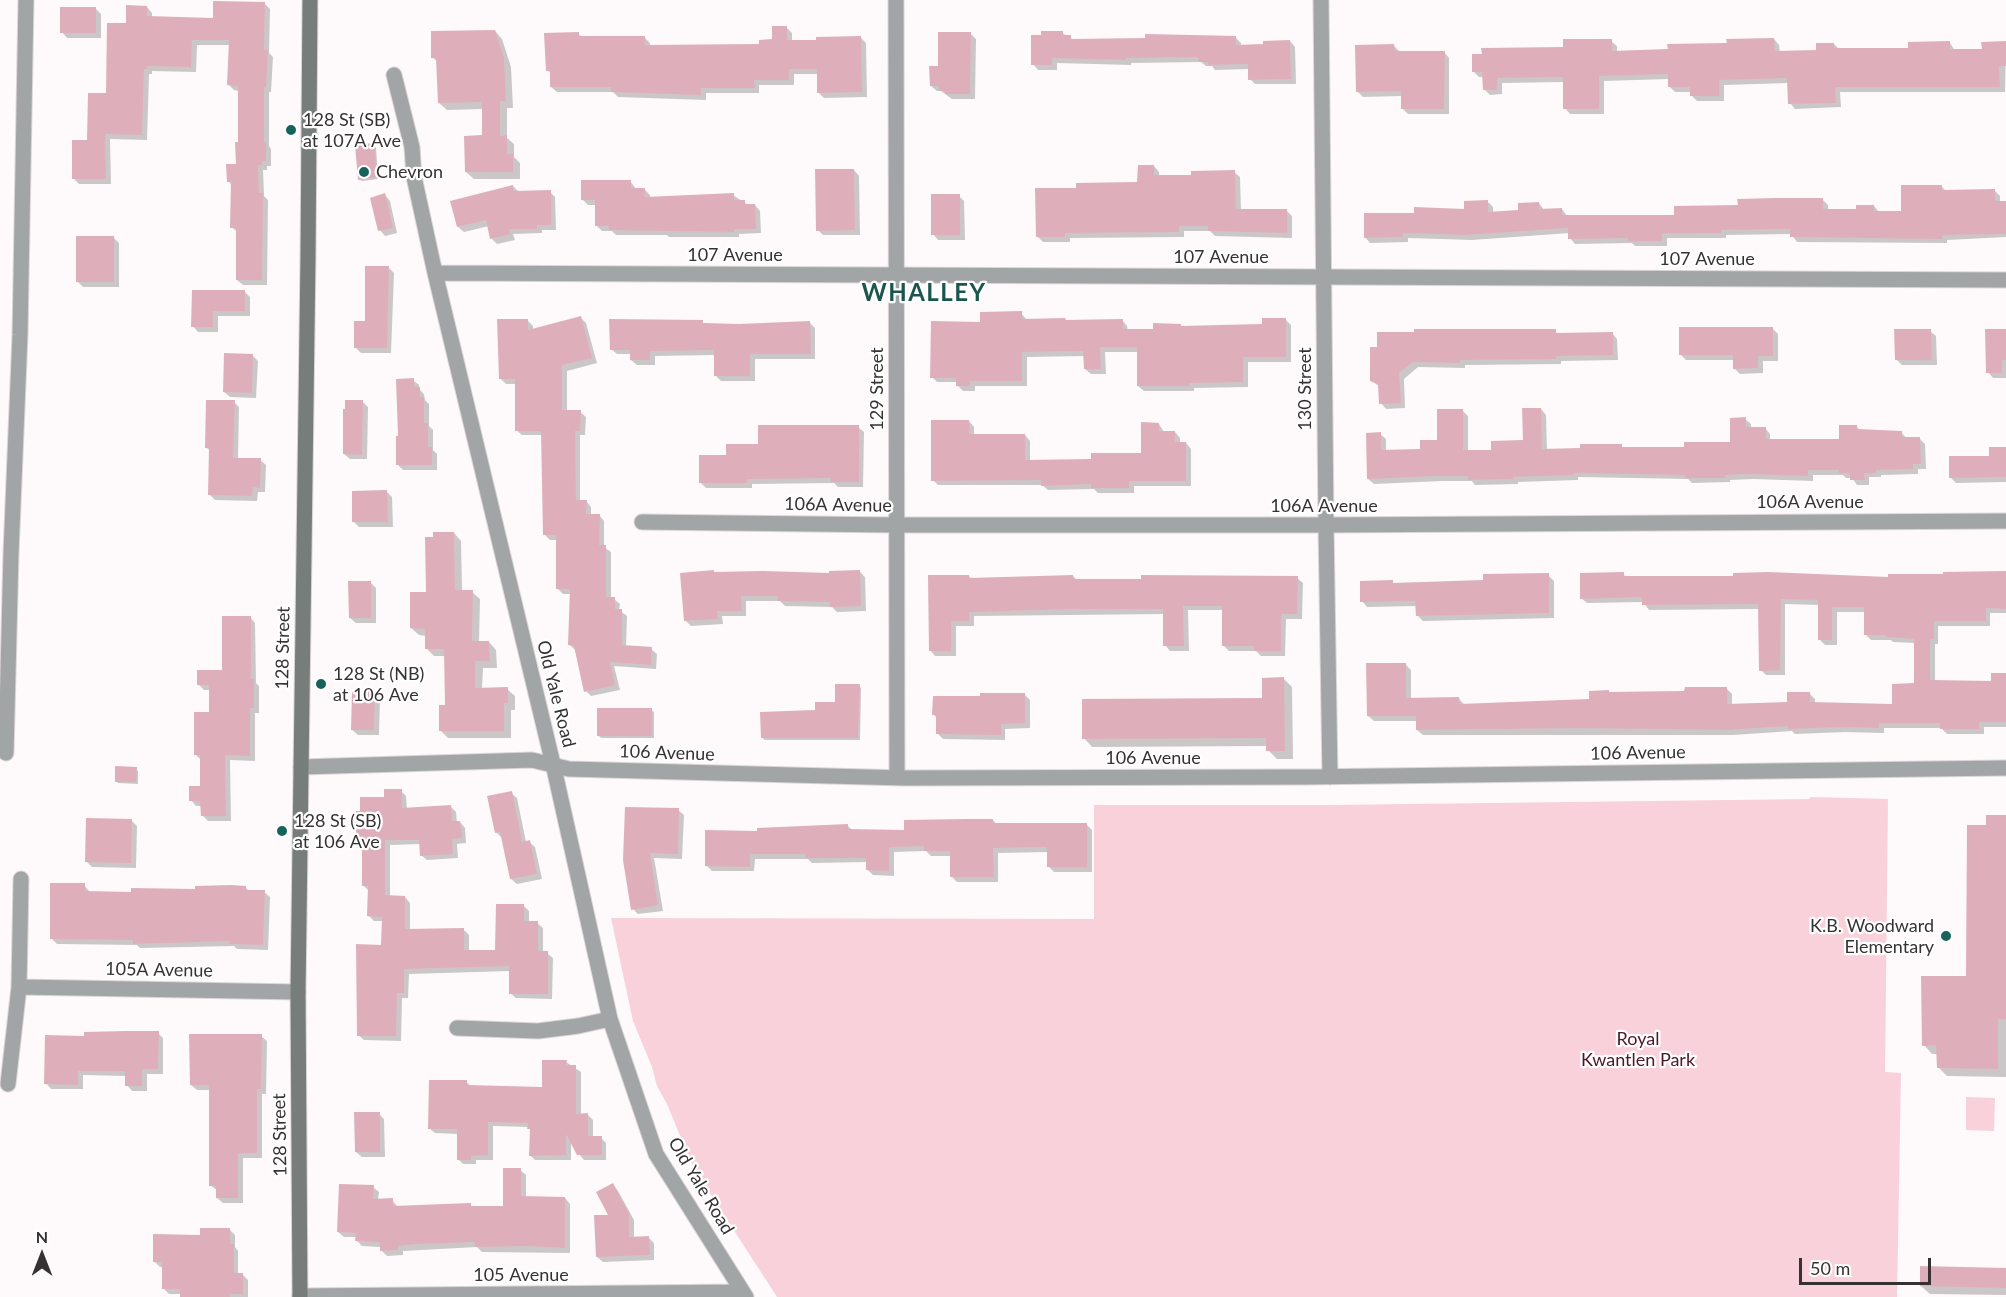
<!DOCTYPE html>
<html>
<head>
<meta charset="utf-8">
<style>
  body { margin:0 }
  #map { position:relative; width:2006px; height:1297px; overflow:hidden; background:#fef9fa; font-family:Lato,sans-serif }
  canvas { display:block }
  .north { position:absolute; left:12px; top:1225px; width:60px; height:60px; -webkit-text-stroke:4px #fff; paint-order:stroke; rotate:0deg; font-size:16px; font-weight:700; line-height:24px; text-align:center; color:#363233 }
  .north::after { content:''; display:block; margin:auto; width:21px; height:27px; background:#363233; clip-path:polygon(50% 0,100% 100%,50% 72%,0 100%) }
  .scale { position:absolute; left:1799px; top:1258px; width:132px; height:27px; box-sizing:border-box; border:3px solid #363233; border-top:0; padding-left:8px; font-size:18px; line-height:21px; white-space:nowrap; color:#363233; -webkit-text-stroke:4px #fff; paint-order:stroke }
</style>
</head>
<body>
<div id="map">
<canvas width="2006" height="1297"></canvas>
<div class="north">N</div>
<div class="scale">50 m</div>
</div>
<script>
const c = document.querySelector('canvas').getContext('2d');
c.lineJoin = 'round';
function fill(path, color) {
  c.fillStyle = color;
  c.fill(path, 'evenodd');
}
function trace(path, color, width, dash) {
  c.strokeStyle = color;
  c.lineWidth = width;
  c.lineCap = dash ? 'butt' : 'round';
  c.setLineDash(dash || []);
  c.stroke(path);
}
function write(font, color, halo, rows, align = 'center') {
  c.font = font + ' Lato,sans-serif';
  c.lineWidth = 4.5;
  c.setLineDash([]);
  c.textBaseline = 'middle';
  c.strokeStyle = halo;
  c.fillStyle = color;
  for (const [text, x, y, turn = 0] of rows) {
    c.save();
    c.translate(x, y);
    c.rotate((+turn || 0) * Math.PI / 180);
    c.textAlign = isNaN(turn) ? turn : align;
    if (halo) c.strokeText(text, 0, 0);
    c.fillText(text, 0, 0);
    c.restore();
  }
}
fill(new Path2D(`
  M1811,797L1888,799L1885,1072L1901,1073L1897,1297H777L693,1167L667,1104L657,1086L652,1067L633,1021L611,918L1094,919V805H1332L1809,799Z
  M1966,1097L1995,1098L1994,1131L1966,1130Z`), '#f9d1db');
fill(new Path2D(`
  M264,3L270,9L269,53L273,57L271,92H269V146L271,149V166H267V170H263L264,196L268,200L267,285H243L237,280L238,233L232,227V185L228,181L237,166L239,144V91L234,90L229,85L231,45H197L196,72L152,71V74H149L147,140L110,139L111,184H79L74,179L108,95L127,25L147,7L152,13V17L214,20Z
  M96,9L101,14V38H67L62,32Z
  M787,28L792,33V42L861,38L866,43L867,97L824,98L818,92V74H794V85H759V93H706V100L618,97L613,92H557L551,87V74L548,70L578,34L582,37H644L650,43V46H760L774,41Z
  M495,31L502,39L511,67L513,108H507V138L514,144V157L520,163V179H474L466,172L483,137V109L447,110L439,103L438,62L433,58Z
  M970,33L976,39L975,99H952L941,91H937L931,86L939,67Z
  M1062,33L1074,40L1235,37L1241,43V46H1264L1290,41L1295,47L1296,84H1255L1250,79L1249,69L1215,70L1212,66H1206L1201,62L1131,63V65L1057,63V70H1038L1033,64Z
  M1774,39L1779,45L1780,53L1818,51L1834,44L1839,49L1909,50L1950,43L1955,51L1983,50L2006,43L2005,92H1840L1841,107L1795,109L1790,103L1789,83L1724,85V101H1697L1691,95V92H1675L1669,86V79L1604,81V114H1570L1565,108L1564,82L1502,83V94L1490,95L1484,89V77H1479L1474,72L1564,48L1611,41L1617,46V52L1669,51Z
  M1394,46L1399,51L1444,52L1449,58V114H1408L1402,108V96L1363,97L1357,91Z
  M373,145L376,147L378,179L362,181L359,179Z
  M1154,166L1159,172V176H1193L1234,172L1240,177L1241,210H1286L1292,216V238L1215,236L1210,231H1184V237L1070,238V242H1043L1037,236L1078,189L1139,183Z
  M854,170L859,176L860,235H823L818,230Z
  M630,181L636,189H644L650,195V199L733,195L748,205H755L760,211L761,233L739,234V237H669L667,235H616L612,231H602L597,226V205H588L582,199Z
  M513,186L519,192H550L555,197L556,230H542V233L513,234L515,240L497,244L492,239L489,226L464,232L458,227Z
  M1942,187L1947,192L1994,190L2000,196V202H2006V237L1947,240V243L1797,242L1791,234L1726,235V238H1667V246H1635L1632,243L1575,244L1570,238V233L1472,240L1408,238V242L1370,243L1365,237L1415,215L1466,210L1487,201L1493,207V213L1520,212L1539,203L1544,210L1562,209L1567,216L1675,217L1739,206L1823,200L1828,205V211H1858L1874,206L1880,213L1903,212Z
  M385,195L390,201L397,233L385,236L380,230Z
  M959,196L964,201L965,240H938L933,234Z
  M113,237L119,243V287H83L77,281Z
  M389,268L394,273L391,353H361L355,347Z
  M193,291L245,292L250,297V316H218V332H198L193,326Z
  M1021,313L1027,320L1067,322L1122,320L1127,326L1128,331H1155L1180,325L1183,327L1264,326L1285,319L1291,325V362H1248V387L1194,388V391H1144L1138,386V352H1105L1106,374H1091L1085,369V356L1027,357V386H975V391H963L958,386V382H937L932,377L982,323Z
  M581,318L586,323L597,363L567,371V412H580L586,417L585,435H580V501H586L591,507V515H599L604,521V547L611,552V599H614L620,604L619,610L627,616L626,647L651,649L657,654L656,669L614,666L620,690L591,696L586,691L575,650L570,645L571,594H563L558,589V540H550L544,534L543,435H522L516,430V384H506L500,378L527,320L533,326V330Z
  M702,322L705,325H739L809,322L815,328V359H755V381H721L715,375V355L655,356V365H637L631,360V354H617L611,349Z
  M1773,329L1778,334V361H1763V373L1740,374L1734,368V360H1686L1681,355Z
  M2006,330V378H1993L1988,372Z
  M1555,331L1558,334L1612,333L1617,339L1618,360L1561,361V364L1465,365V368L1418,367L1404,379L1405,408L1386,409L1381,403L1380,387L1372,381V348Z
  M1930,331L1936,336L1937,365H1902L1896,359Z
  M252,355L258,361L256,398L230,397L224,392Z
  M413,380L419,385V389L424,394L425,400L429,404V426L433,430V450L437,454V470H403L398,465Z
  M362,401L368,407L367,459H350L344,454Z
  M234,402L239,407L238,459L260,460L266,465L265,492H258L257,501L215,500L209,494L211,452L207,448Z
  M1541,409L1546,415L1547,451L1621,446L1624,449L1686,448L1732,443L1745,419L1751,424V428H1765L1770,434V440H1841L1856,426L1861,431L1901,432L1907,439H1920L1925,444L1926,469H1918V474L1881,475V477H1869V485H1857L1852,478H1846L1843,475H1813V481L1753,479L1730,480V482L1692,483L1688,479L1578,477V480L1518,482V484L1475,485L1472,481H1442L1374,484L1368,479L1380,434L1386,439V451H1421L1438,441L1462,410L1468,416V452L1492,451L1524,441Z
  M969,421L974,427V435H1025L1030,441V461H1092L1142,454L1159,424L1164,432H1175L1180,438V443H1186L1191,449V486H1134V493H1098L1094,489L1048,490L1042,485H938L933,480Z
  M858,427L864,432L863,487H838L834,483L752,484V488H706L701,483L728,456L759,445Z
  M2006,449V482L1956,483L1951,478Z
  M386,491L392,497L393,527H359L354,522Z
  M454,533L461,541L462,591L472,592L480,599L479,642H489L496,650L497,668H483L482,689H507L515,696V710H511V738H448L440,730L447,706L446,656H434L426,648V636L419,635L411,628Z
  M859,571L865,577L866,611L837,612L832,607L785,606L780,601H746V616H722L723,624L691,626L686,621L714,572L716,574L830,575Z
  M2006,572V613H1990V626H1938V644H1935V682L1993,683L2006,674V727H1984V734H1947L1941,728H1884V733L1845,732L1795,734L1792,731L1733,735H1423L1417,730V721H1374L1368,716L1405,664L1411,670V700L1459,699L1465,705L1590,701L1610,694L1686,692L1726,688L1732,694V705L1789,703L1809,693L1815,699V704L1894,706L1915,685V643L1893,642L1891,640H1871L1866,635V612H1837V645H1825L1819,639V605L1785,604V675H1766L1761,670L1759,609L1649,610L1643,602L1587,603L1581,598L1623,574L1626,577L1889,578Z
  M1548,575L1554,581V618L1423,621L1417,615V606L1367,607L1362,601L1392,582L1395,584L1484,581Z
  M969,576L972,580L1073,576L1077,580L1297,578L1303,583L1302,619H1286L1285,656H1261L1256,651H1229L1224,646L1223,610H1188L1189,651H1170L1165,645L1164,614L974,616V626H956V656H935L930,650Z
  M370,582L376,588V623H356L350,618Z
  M250,617L255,623L256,683L259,686V713H255V761L230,760L231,821H208L202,815V806H196L191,800L201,788V760L195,754L210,714L211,690H204L199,685L224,671Z
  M1284,679L1292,687L1293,759H1277L1268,750V746L1092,747L1084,738L1263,699Z
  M859,686L861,688L860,740H765L762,738L836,703Z
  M374,692L380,698L379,735H358L352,730Z
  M1024,694L1030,700V728L1005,729V740L943,739L937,733L938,719L934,715L981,698Z
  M651,710L654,712V738H601L599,736Z
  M136,769L138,771V784L118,783L116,781Z
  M401,791L406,796L407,810L451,807L456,812L457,823L460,822L465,828L466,843L457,844L458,858L427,860L421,855V844L390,845V897H405L410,903V930L463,929L469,935V952H497L524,906L529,911V922L537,923L543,928V953H547L553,958L552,999L516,998L510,993V971L409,974L408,998H402L401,1041L364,1040L358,1035L383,946V921H374L369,916V891L364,886L363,845L358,839L385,799Z
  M511,793L517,798L526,842H529L535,847L542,879L517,884L511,879L502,838L496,832Z
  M626,808L678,810L684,815L682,859L654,858L663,911L638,914L633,909Z
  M2006,817V1077L1947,1076L1938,1067V1054H1932L1924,1045L1967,978L1988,826Z
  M993,820L997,825L1086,824L1092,830V872H1054L1049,867V852L998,853V882H957L952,877V856H931L926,851L894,852V876L873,875L868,870V862L812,863L808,859H755L754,871H712L707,866L759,832L848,826L853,831L905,832Z
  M132,821L137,826L136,868L92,867L86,861Z
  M84,885L90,892L132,893L245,887L249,891L264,892L270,897L268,950L237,949L234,946L140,948L137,945L57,944L51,938Z
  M158,1033L163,1038V1074H147V1091H132L127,1085V1076L83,1075V1089H51L46,1083L86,1037Z
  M261,1036L267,1041L266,1094H262V1158H243V1203H223L217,1198L218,1191L210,1185L211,1090H197L191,1085Z
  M566,1062L581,1072V1115H588L593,1120V1138H601L606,1143V1160H584L579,1154L571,1140V1160H535L530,1155L531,1131L529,1127L493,1126V1160H476V1164H463L458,1159V1134L435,1133L429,1128L466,1082L471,1086L543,1088Z
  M379,1114L384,1119L385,1157H362L356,1152Z
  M520,1170L526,1175V1198H565L570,1204V1253L482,1252L477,1247L403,1251V1255L387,1256L381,1250V1247L362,1246L357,1241V1237H344L338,1232L373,1187L379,1192L378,1200H392L398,1207L470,1205L473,1208L504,1207Z
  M613,1185L618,1191L634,1220V1238L648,1237L654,1243V1260L603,1262L597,1257L610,1216Z
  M229,1229L235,1235V1247L238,1251V1275H243L248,1280V1297H181V1294H169L163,1288V1267H160L154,1261L201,1236Z
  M2006,1269V1295L1930,1294L1921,1286Z`), '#0003');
fill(new Path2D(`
  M213,1L265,2L264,50H268L266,87H264V142H266V161H262V165H258L259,193H263L262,280H236V228H230L231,182H227L226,164H236L235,142H238V86L227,85L229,40H192L191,67L147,66V69H144L142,135L105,134L106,179H72V140H87L88,93H106L107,23H126V5L147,6V16L213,18Z
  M60,7H96V33H60Z
  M772,26H787V40H816V37L861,36L862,92L817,93V69H789V80H754L755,88H701V95L611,92V87H550V71H546L544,33L579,32V36H645V45L759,44V40L772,39Z
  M495,30L504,58L506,101H500V136L507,135V154H513V172H465L464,136L482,135V102L438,103L436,58H431V31Z
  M1041,31H1063V35H1071V39L1145,38V34L1236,36V45L1263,44V41L1290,40L1291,79L1248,80V64L1208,65V62H1199L1198,57L1126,58V60L1052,58V65H1031V35H1041Z
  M938,32H971L970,94H945V91H939V86H930L929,66H938Z
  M1774,38L1775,51L1816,50V43H1834V48H1908V42L1950,41V49H1982L1981,42L2006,41V66H1999L2000,87H1835L1836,103L1788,104L1787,78L1719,80V96H1690V87H1668V74L1599,76V109H1563V77L1497,78V90H1483L1482,72H1472V54H1482L1481,48L1563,47V39H1612V51L1668,49L1667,44L1727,43L1726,39Z
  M1394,44L1395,51H1445L1444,109H1401V91L1356,92L1355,45Z
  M374,143L377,177L358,180L355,145Z
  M1138,165H1154V175H1191V171L1235,170L1236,209H1287V233L1208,231V226H1179V232L1065,233V237H1036L1035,188H1076V183L1137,182Z
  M815,169H854L855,230L816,231Z
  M581,180H631V188H645V197L734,193V200H745V204H755L756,229H734V232L609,230V226H595V200H581Z
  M513,185V191L551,190V225H537V229H509L510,234L490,239L486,220L457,227L450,201Z
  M1901,185H1942V190L1995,189V201H2006V234L1942,235V239L1790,237V229L1721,230V233H1662V241H1628V238L1568,239V228L1466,235L1403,233V237L1364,238V213H1414V207L1464,209V201L1488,200V212L1518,210V203L1539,202V209L1562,208V215H1674V206L1738,205L1737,199L1775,198H1823V209H1856V205H1874V211H1901Z
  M385,193L393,228L378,231L370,198Z
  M931,194H960V235H931Z
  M76,236H114V282H76Z
  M365,266H389L387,348H354V321H365Z
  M192,290H245V311H213V327H191Z
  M1022,311V319L1065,318L1066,320L1123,319V329H1153V323L1181,324V326L1262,324V318H1286V357H1243V382L1189,383V386H1137V347H1100L1101,369H1084L1083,351L1022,352V381H970V386H956V378H930L931,321L980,322V312Z
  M581,316L592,358L562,365V410H581L580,431H575L576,500H587L586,514H600L599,545H606V597H615V609H622V645L652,647L651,665L610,662L615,685L584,692L574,646L568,645L570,589H556V535H543L541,431H515V379H499L497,319H528V330Z
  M609,319L703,320V323L739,324L810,321L811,354H750V376H714V350L650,351V360H630V350H610Z
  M1679,327H1773V356H1758V368L1733,369V355H1679Z
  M1414,329H1556V333L1613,332V355L1556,356V359L1460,360V363L1413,362L1399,373L1401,403L1379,404L1378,384L1370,381V347H1377V332H1414Z
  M1894,329H1931L1932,360H1895Z
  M1985,329H2006V360H2002V373H1986Z
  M224,353L253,354L252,393L223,392Z
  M414,378V387H420V397H424V423H428V447H432V465H396V436H398L396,379Z
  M206,400H235L233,458H261L260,488L253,487L252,496L208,495L209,448H205Z
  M345,400H363L362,455L343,454V409H345Z
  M1522,408H1541L1542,449L1580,448V444H1622V447H1684V442H1730V418L1746,417V427H1766V439H1839V425H1857V429L1902,431V437H1920L1921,464H1913V469L1876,470V473H1864L1865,480H1850V473H1839V470H1808V476L1746,474L1725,475V478H1685L1684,475L1573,473V475L1513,477V479L1468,480V476H1436L1367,479L1366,433L1381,432V450L1420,449V440H1437V409H1463V450H1491V441L1523,440Z
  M931,420H969V434H1025V460L1091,459V453H1141V422L1159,423V431H1175V442H1186V481H1129V488H1091V484L1041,486V480L931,481Z
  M758,425H859V482H831V478L747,479V483H699V455H726V444H758Z
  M1989,447H2006V477L1949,478V456H1989Z
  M387,490L388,522H352V491Z
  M433,532H454L455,590H473L472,641H489L490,661H475V688L508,687V703H504V731H439V705H445L444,649H425V629L410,628V592H426L425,537H433Z
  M714,570V572L763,571L829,573V571L860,570L861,606L830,607V602L778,601V596H741L742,611H717L718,619L684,621L680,573Z
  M2006,571V609L1986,608V621H1934V639H1930V680L1991,681V673H2006V722H1979V729H1940V723H1879V728L1839,727L1788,729V726L1727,730L1579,728L1416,730V716H1367L1366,663H1406V698L1459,697L1460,704L1589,699V691L1609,690V692L1684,691L1685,687H1727V704L1787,702V692H1810V702L1892,704V684L1914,683V639L1886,637V635H1864V607H1832V640H1818V600L1781,599L1780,670L1759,671L1758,604L1642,605V597L1580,599V573L1624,572V576H1733V573L1768,572L1888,577V574H1943V572Z
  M1549,573V613L1416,616L1415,601L1360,602V581L1393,580V583L1483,580V574Z
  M928,575H969V578L1073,575V579H1141V575L1298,576L1297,614H1281V651H1254V646H1222V606H1183L1184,646H1163V609H1074L969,612V621H951V651H929Z
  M348,581H371V618H349Z
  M222,616H251V679H254V708H250V756L225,755L226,816H201L200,801H189V786H200V755H194V712H209V685H197V670H222Z
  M1284,677L1285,751H1266V738L1082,739V699L1262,698V678Z
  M835,684H860L858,738H761L760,712L815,710V702H835Z
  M352,691H375L374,730H351Z
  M980,693H1025V723L1001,724V735L936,734V715H932L933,696H980Z
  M597,708H652V736H597Z
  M115,766L137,767L136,782H115Z
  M384,789H402V808L451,805L452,821H460L462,838L452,839L453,854L420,856L419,840H385V895L405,896V929L464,928V950H495L496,904H524V921H538V951H548V994H509V966L404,969V993H397L396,1036H357L356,944L381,945L382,917L367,916L368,886H362V840H356V811H360V797H384Z
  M512,791L522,842L530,840L537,874L510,879L500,832L495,833L487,796Z
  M625,807L679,808L678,854L650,853L658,905L631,910L623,860Z
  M1986,815H2006V1019H1998V1069L1937,1068L1936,1045L1922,1046L1921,976H1966L1967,825H1986Z
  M86,818L132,819L131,863L85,862Z
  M968,819H993V823H1087V867H1047V847L993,848L994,877H950V851H924V846L889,847V871L866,870V858H805V854H750V867L705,866V830L757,831V828L848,824V829L904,830V820Z
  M50,883H85V891L131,892V888L195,889V886L231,885L246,886V890H265L263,945L229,944L230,941L133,944V940L50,939Z
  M125,1031H159L158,1069H142V1086H125V1071H78V1085L44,1084L45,1035L84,1036V1032Z
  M189,1034H262L261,1089H257V1153H238V1198H216V1186H209V1085H190Z
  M542,1060H567L566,1065H576V1114L588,1113V1136H602V1155H577L566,1134V1155L529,1156L530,1129H527L528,1123L488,1122V1155L471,1156V1160H457V1129H428L429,1080H467V1085L542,1087Z
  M354,1112H380V1152H355Z
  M503,1168H521V1196L565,1197V1248L527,1246L475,1247V1242L415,1244L398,1246V1250L380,1251V1242L355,1241L356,1233L337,1232L339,1184L374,1185L373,1199L393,1198V1206L471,1203V1206H503Z
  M613,1183L629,1214V1237L649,1236L650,1255L596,1257L594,1215H608L596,1192Z
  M200,1228H230V1244H234V1273H243V1294H230V1297H180V1289H162V1262H153V1234L200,1235Z
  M1920,1266L2006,1268V1288L1920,1286Z`), '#deafba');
const minor = new Path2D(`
  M896,0L897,778
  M1321,0L1326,525L1330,777
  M394,75L412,147L414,177L435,273L553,764L610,1019L656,1154L746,1297
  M435,273L2006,280
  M642,522L896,525H1326L2006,521
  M6,753L11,553L20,335L26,0
  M301,767L532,760L569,769L904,778L1305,777L2006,768
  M19,987L298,992
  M457,1028L538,1031L578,1026L610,1019
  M8,1084L19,987L21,879
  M300,1296L742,1292`);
const secondary = new Path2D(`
  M300,1297L298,992L308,257L310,0`);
trace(minor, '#dad5d6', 17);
trace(secondary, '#dad5d6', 17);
trace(minor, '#a1a5a5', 15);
trace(secondary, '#767d7b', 15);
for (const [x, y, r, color] of [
  [291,130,6,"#16635b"],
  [364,172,6,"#16635b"],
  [321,684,6,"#16635b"],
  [282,831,6,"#16635b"],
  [1946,936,6,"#16635b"]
]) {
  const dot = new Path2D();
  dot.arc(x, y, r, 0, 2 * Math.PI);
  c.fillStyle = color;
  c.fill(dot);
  trace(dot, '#fff', 2);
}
write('18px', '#363233', '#fff', [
  ["128 St (SB)",303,120],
  ["at 107A Ave",303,141],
  ["Chevron",376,172],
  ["128 St (NB)",333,674],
  ["at 106 Ave",333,695],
  ["128 St (SB)",294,821],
  ["at 106 Ave",294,842],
  ["K.B. Woodward",1934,926,"right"],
  ["Elementary",1934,947,"right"]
], 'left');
write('18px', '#363233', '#fff', [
  ["107 Avenue",735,255],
  ["107 Avenue",1221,257],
  ["107 Avenue",1707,259],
  ["129 Street",877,389,-90],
  ["130 Street",1305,389,-90],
  ["106A Avenue",1810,502],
  ["106A Avenue",838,505,1],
  ["106A Avenue",1324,506],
  ["128 Street",283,648,-89],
  ["Old Yale Road",556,694,76],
  ["106 Avenue",667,753,2],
  ["106 Avenue",1638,753,-1],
  ["106 Avenue",1153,758],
  ["105A Avenue",159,970,1],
  ["128 Street",280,1135,-91],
  ["Old Yale Road",701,1186,59],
  ["105 Avenue",521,1275]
]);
write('18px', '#4d1629', '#fff', [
  ["Royal",1638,1039],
  ["Kwantlen Park",1638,1060]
]);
c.letterSpacing = '1.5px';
write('bold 24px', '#1b554f', '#fff', [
  ["WHALLEY",924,293]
]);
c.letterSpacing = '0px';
</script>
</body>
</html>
